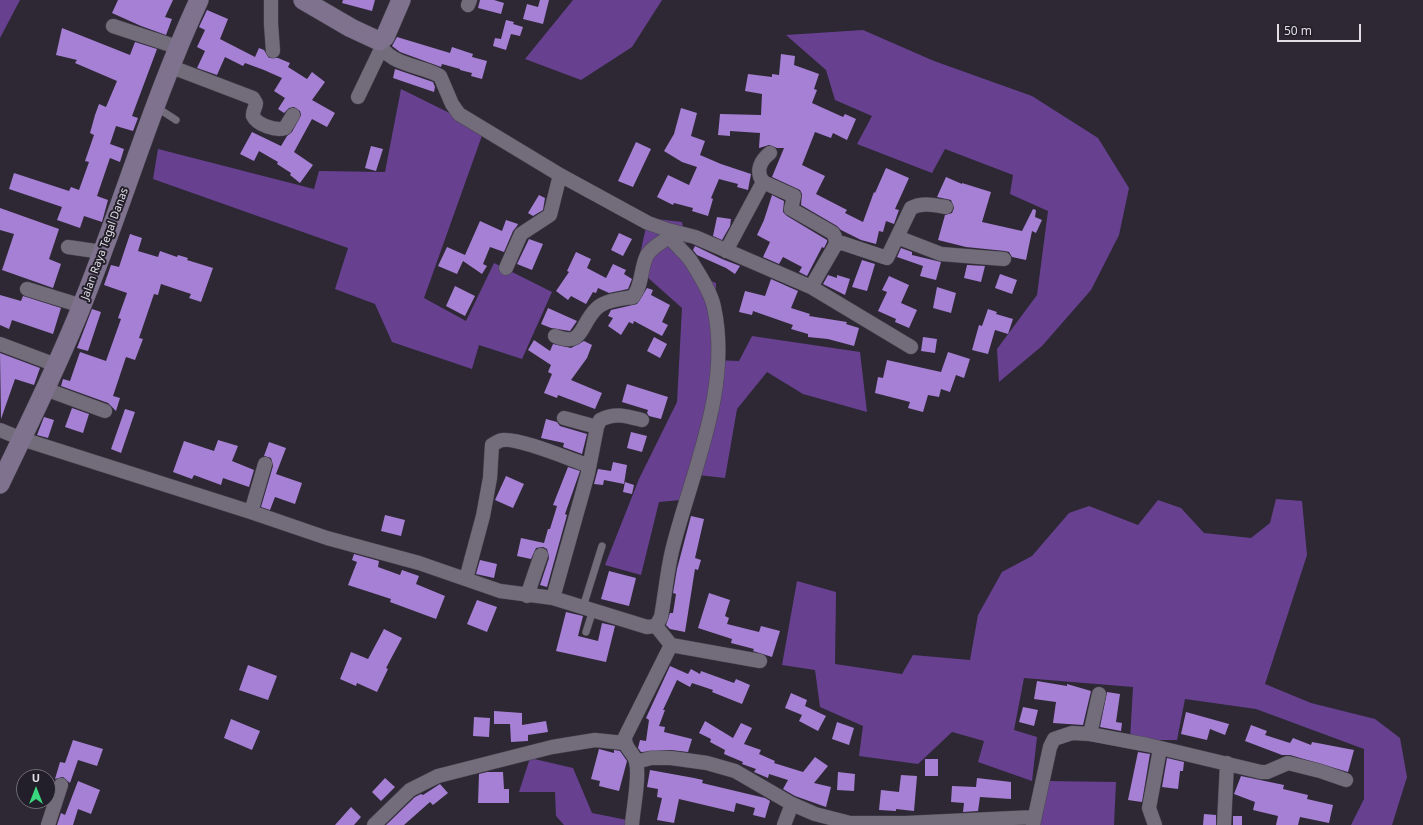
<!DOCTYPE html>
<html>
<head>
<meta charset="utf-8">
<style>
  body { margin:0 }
  #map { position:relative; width:1423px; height:825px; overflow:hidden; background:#2d2834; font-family:"Noto Sans",sans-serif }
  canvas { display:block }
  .north { position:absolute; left:16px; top:769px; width:40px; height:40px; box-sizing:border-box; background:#231f2a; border:1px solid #6f6b75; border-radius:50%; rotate:0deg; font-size:11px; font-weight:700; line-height:16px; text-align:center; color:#e1dee6 }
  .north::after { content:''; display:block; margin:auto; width:14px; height:18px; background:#39d87f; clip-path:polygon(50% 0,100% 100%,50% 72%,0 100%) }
  .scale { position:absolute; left:1277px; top:24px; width:84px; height:18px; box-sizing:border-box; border:2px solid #e1dee6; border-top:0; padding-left:5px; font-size:12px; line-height:14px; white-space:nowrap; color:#e1dee6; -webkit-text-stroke:3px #231f2a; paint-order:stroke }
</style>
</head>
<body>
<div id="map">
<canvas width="1423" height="825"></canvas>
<div class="north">U</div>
<div class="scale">50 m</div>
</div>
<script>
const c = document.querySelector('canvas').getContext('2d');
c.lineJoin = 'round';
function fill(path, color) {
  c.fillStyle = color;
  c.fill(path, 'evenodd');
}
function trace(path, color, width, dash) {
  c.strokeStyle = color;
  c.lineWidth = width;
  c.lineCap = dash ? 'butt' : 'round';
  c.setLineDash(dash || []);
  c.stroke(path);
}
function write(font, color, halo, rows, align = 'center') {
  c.font = font + ' "Noto Sans",sans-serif';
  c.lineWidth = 4;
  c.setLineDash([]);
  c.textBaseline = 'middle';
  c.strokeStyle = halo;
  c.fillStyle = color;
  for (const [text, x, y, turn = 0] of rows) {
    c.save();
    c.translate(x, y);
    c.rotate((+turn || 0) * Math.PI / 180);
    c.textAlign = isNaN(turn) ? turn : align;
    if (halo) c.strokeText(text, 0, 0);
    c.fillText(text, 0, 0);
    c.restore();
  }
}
fill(new Path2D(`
  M0,0H20L0,38Z
  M573,0H662L632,47L581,80L525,59Z
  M863,30L934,61L1032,96L1098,138L1129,188L1119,235L1091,290L1042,346L999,382L997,349L1037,295L1048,211L1010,194L1013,175L945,149L932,173L857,144L872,116L835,100L826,70L786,35Z
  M401,89L484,130L424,298L466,321L494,263L552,292L522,359L479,345L472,369L392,342L375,304L335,289L348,248L153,179L158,149L314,189L319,171L385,172Z
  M648,218L682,222L691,273L716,283L714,360L739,361L752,336L860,352L867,412L803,394L767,372L737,409L725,478L689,474L681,500L659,502L641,575L605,565L639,479L677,402L682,308L637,268Z
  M1276,499L1302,501L1307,555L1265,684L1311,703L1375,719L1400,738L1407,777L1392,825H1351L1364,799V749L1256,709L1185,699L1177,740H1130L1133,687L1024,678L1014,730L1037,737L1032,781L978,762L984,741L952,732L918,764L859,756L863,726L820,707L815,670L782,665L797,581L836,592L835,664L902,674L913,655L970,660L978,615L1002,572L1032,556L1069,513L1089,506L1138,525L1158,500L1181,508L1204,533L1251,538L1270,523Z
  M530,758L573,768L592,813L627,820L630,825H564L556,816L555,792H519Z
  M1046,781L1116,782L1114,825H1039Z`), '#674190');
fill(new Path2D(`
  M118,0H173L165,17L172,19L166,35L141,26L112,13Z
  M343,0H375L372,11L342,3Z
  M480,0H494L504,3L501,14L478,8Z
  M540,0H549L543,24L523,19L527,4L538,7Z
  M207,10L228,19L220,39L255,57L259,48L264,50L269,58H278L290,63L288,67L307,79L312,72L325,82L312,100L335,113L327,127L312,119L294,152L313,165L300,183L290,175L291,173L277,164L278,162L259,151L254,161L240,154L252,132L281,146L287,136L292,132L301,115L300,111L294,107L289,108L284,113L278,109L285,98L274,91L282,78L264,70L245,63L243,66L225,57L217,75L197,68L205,51L197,47L205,30L199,27Z
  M506,20L514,22L513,24L523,27L520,36L511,34L506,50L493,46L495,38L501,39Z
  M62,28L130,55L135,42L157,49L132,116L138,118L133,131L116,126L110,144L124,149L120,162L110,158L97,196L108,200L102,222L84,216L80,228L57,220L62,207L9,189L14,173L69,191L71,187L79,190L89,162L85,161L94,135L90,133L95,115L99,104L106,107L117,81L75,63L77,60L56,55Z
  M397,37L450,53L452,47L473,54L472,57L487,61L482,79L471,76L472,73L460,70V69L442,64L441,67L400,52L392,46Z
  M781,54L795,56L794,65L819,74L814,89L817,90L812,103L843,117L845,114L856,119L847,140L833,133L831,138L815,132L802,165L825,176L816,194L847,210L845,213L863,222L874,192L875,193L886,168L909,178L895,209L899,210L894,224L886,221L883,232L879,231L876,244L861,240L841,230L837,226L801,205L802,194L800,190L772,177L784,148H777L769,145L759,148L760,133L730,131V136L718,135L720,114L761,115L762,94L745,91L748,74L772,77V74L779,75Z
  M395,69L433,82L435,87L434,92L393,78Z
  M681,108L697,113L691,136L705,141L700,155L721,164L751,174L748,190L737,187L738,184L719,179L711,198L713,199L708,216L692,211L693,208L674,203L673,205L657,197L668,175L689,185L697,167L682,162L664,151L674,134Z
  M636,142L651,149L633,187L618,181Z
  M371,146L383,149L376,171L365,168Z
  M946,177L962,184V183L991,192L982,222L1022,231L1033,209L1036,210L1035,217L1042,220L1036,233L1032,231L1026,260L1012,257L1009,252L1005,251L966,247L938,240L945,215L952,213L954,208L951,200L937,197Z
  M539,195L545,198L543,210L533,216L528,213Z
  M772,195L784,201L783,212L787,216L827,240V242L824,248L822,247L807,276L799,272L802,267L783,257L779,264L763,257L770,242L757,235L764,220Z
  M0,208L59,229L49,259L61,264L53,288L2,270L14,234L0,230Z
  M717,217L731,219L730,226L722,240L713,236Z
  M506,220L518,224L517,226L513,231L504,252L490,247L483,264L487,266L482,274L463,261L457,274L438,266L447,247L465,255L480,221L502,231Z
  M619,233L632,239L623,256L611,250Z
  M130,234L142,238L138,251L158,257L160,251L177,257L178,255L188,258L187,260L213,268L201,302L189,298L191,294L161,284L158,295L154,294L139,338L143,339L135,360L126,357L113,396L120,398L116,411L108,403L61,386L63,379L70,381L80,352L106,361L121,319L118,318L127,293L104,285L111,265L119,267Z
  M529,239L543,244L532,270L517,264Z
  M695,246L722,259L740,266L735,274L726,268L697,255L693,250Z
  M901,248L912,252V255L941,262L936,280L920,276L923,266L897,257Z
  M576,252L591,259L587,268L606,278L613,264L626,270L624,274L632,279L628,289L609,293L598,288L596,293L593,292L586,304L571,296L568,300L556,291L569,272L567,271Z
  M862,260L875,264L867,291L852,287Z
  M967,265L985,266L981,282L964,278Z
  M1000,274L1017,280L1012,294L995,288Z
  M828,275L837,278V275L850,279L845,295L823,284Z
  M889,276L909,285L901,303L917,310L909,328L895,322L896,319L878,311L887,292L882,290Z
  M771,279L798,291L791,308L810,314L809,316L847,322L846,324L859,328L854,346L828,339L808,337V334L791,329L793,325L753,311L752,315L739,312L745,291L765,296Z
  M455,286L475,296L465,316L446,306Z
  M937,287L956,293L951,313L933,308Z
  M647,288L653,290L651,295L670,305L662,322L668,325L662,336L634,321L633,324L629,322L621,335L608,326L613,318L608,316L611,310L637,304Z
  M0,295L21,301L23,296L61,308L53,334L12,320L9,329L0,325Z
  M548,308L577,321L570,331L551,328L541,324Z
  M92,309L101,312L88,351L77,348Z
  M988,309L997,312L996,314L1013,319L1008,334L995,330L988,354L972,350L979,325L982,326Z
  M654,337L667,344L660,358L647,351Z
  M923,337L937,339L935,353L921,351Z
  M534,340L550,351L553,344L571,348L584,341L592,345L587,358L571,380L602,393L595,409L558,395L557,398L544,393L552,374L548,372L551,365L528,350Z
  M948,352L970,359L964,378L956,375L950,392L941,389L939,397L928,395L923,412L908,408L910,402L875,393L878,377L883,378L887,360L941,372Z
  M0,353L40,368L34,385L15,379L1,419Z
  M627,384L668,397L661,419L649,416L647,413L648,410L622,402Z
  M72,408L89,414L83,433L65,427Z
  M125,409L135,412L121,453L111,449Z
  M44,417L54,420L48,438L37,435Z
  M546,419L557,422L560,426L587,434L582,454L563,447L564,443L541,438Z
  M631,432L647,436L642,452L627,448Z
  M218,440L238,446L232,461L254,470L249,487L223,478L221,485L194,475L192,479L173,472L184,441L214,451Z
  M269,442L286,448L276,474L302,483L295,504L275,497L270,510L261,507L273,466L271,458L264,456Z
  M613,462L627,465L624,484L604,480L603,485L594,484L598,469L611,471Z
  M568,467L580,471L565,514L567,515L547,587L540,585L549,558L547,549L543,547L536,548L531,559L517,556L521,538L544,543L548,529H550L557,506L553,505Z
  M506,476L524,484L513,508L495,500Z
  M625,482L634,485L632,494L623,492Z
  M385,515L405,520L401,536L381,531Z
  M691,516L704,519L695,558L701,560L698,570L695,569L685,632L670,629L666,625L670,613H673L676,594L673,593L677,569Z
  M354,554L379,561L378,567L400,575L402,570L419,576L416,584L445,596L436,619L390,602L391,599L348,585L357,562L352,560Z
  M480,560L497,564L494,578L476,574Z
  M609,571L636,578L629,606L601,599Z
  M709,593L730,600L725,616L729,618L727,624L759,632L761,626L780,631L772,657L753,651L754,649L731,643L732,639L698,628Z
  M477,600L497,607L487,632L467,624Z
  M566,612L583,616L578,636L598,641L602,623L615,626L606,662L556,651Z
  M384,629L402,638L386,668L388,669L377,692L357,683L356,686L340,679L351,652L368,659Z
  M248,665L277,676L268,700L239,690Z
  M670,666L688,674L691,669L700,674L701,671L734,683L736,679L750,685L742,704L712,692L713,690L692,683L690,687L677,680L663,710H665L659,726L665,727L664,732L692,739L688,752L671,750L641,752L638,748L640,740L646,741L649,720L646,718Z
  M1037,681L1067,686V684L1091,691L1083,725L1053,723L1056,702L1034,699Z
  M1107,692L1120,694L1116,722L1122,723L1121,731L1100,727Z
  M791,693L807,700L805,706L826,716L818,731L799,721L802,715L785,708Z
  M1023,707L1038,710L1034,726L1019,722Z
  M494,711L522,713V725L546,721L548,732L528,735V741L511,742L510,724H494Z
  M1186,712L1229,724L1225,735L1210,729L1207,740L1181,734Z
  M474,717L490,718L489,737L473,736Z
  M231,719L260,731L252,750L224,738Z
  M705,721L733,738L741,723L752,728L744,744L761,750L759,754L775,761L774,763L803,772L815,757L828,766L814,783L831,787L826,807L795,796L783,789L788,780L769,774L768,778L754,772L756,769L742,764L743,762L724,754L725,750L710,742L711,739L699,733Z
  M837,722L854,728L849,745L832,739Z
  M1251,725L1267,731L1265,735L1290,743L1293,738L1311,745L1312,742L1354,750L1348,772L1290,755H1282L1245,741Z
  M73,740L103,749L97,766L78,760L70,783L63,777L55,779L60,762L65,763Z
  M599,749L614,753V750L620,751L627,761L619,791L599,786L600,781L591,779Z
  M1138,752L1150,754L1142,802L1128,800Z
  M1167,758L1184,762L1183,771H1180L1178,789L1162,787Z
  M925,759H938V776H925Z
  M650,770L694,778L703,780L702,783L765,798L770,801L765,818L753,815L755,808L736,803L734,812L679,799L674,823L657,820L662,798L657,797L658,789L647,787Z
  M487,772H503L504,789H509V803H478L479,774Z
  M838,772L855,774L854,791L837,790Z
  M901,775L917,776L914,811L896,809V811L879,810L881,790L899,792Z
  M1241,776L1284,785L1283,789L1308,795L1307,799L1333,805L1329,823L1300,817L1298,825H1276L1278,816L1253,810L1255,802L1234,794Z
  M385,778L395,787L381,801L372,792Z
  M977,778L1011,782V799L980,797L978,811L963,812L964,803L951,802L952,786L976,787Z
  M78,781L100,790L91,814L78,809L73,825H57L61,813L65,815Z
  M440,784L448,793L433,805L430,802L404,825H386L415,797L421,794L423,795Z
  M351,807L361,817L354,825H335Z
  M1204,814L1216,815V825H1203Z
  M1233,816H1242V825H1233Z`), '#a680d4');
const lane = new Path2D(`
  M156,107L176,120
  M583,607L602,546
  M586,632L593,610`);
const street = new Path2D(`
  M271,0V24L273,51
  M468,5L470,0
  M113,26L177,47
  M169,66L253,98L256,103C256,107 252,112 253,116C257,125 276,131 285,128L293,115
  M358,97L381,49
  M770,153C761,160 755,171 763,182L794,196L791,209L833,233L835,237L836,244
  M668,230L695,237L811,287L911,347
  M897,237L941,254L1004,259
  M68,247L102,252
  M726,251L763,182
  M506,268L521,234L550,215L560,175
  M811,287L836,244L842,243L887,258L911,208C922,202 934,205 946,207
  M27,289L82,306
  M555,336C584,348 579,325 597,308C606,300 621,299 633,297C643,284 640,269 647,255C652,247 662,242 669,237
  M0,344L56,365
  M45,389L105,411
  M564,418L597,427
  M0,430L22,439L251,512L327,538L419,563L500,591L553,598L647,627L656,626L661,617C665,595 667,572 672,551C691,473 732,389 714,307C711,292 699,274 691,261C684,250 670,243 668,230L648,223L560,175L459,114L452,104L440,76C421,65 386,65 379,41
  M251,512L265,464
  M466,579L483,516L490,478L492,445C496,443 499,440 503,440C519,438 567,458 584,464L588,467
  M527,596L541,555
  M553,598L588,473L597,427L600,420C615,412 627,416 642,420
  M656,626L671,645L760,661
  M1090,734L1099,694
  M636,762L651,758H671L707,763L735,771L792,804L815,814L850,823H906L1035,817
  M48,825L61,785
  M374,825L410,790L438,776L552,747L595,740L624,743
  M632,825C633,809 640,777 636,762C634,752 624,749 625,737L671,645
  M784,825L792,804
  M1033,825L1050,747L1054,739L1072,733L1090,734L1148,745L1261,772H1267L1288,763L1320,771L1346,780
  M1155,825L1149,808L1160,749
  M1224,825L1227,763`);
const secondary = new Path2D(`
  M303,0L351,28L379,41L385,37L401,0
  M0,484C28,425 58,366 82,305C123,204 153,99 199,0`);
trace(lane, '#4a4651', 8);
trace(street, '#4a4651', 15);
trace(secondary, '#4a4651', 20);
trace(lane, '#736d7b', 7);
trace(street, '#736d7b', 14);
trace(secondary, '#7f728f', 19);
write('11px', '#e1dee6', '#231f2a', [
  ["Jalan Raya Tegal Danas",105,244,-70]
]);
</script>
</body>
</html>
